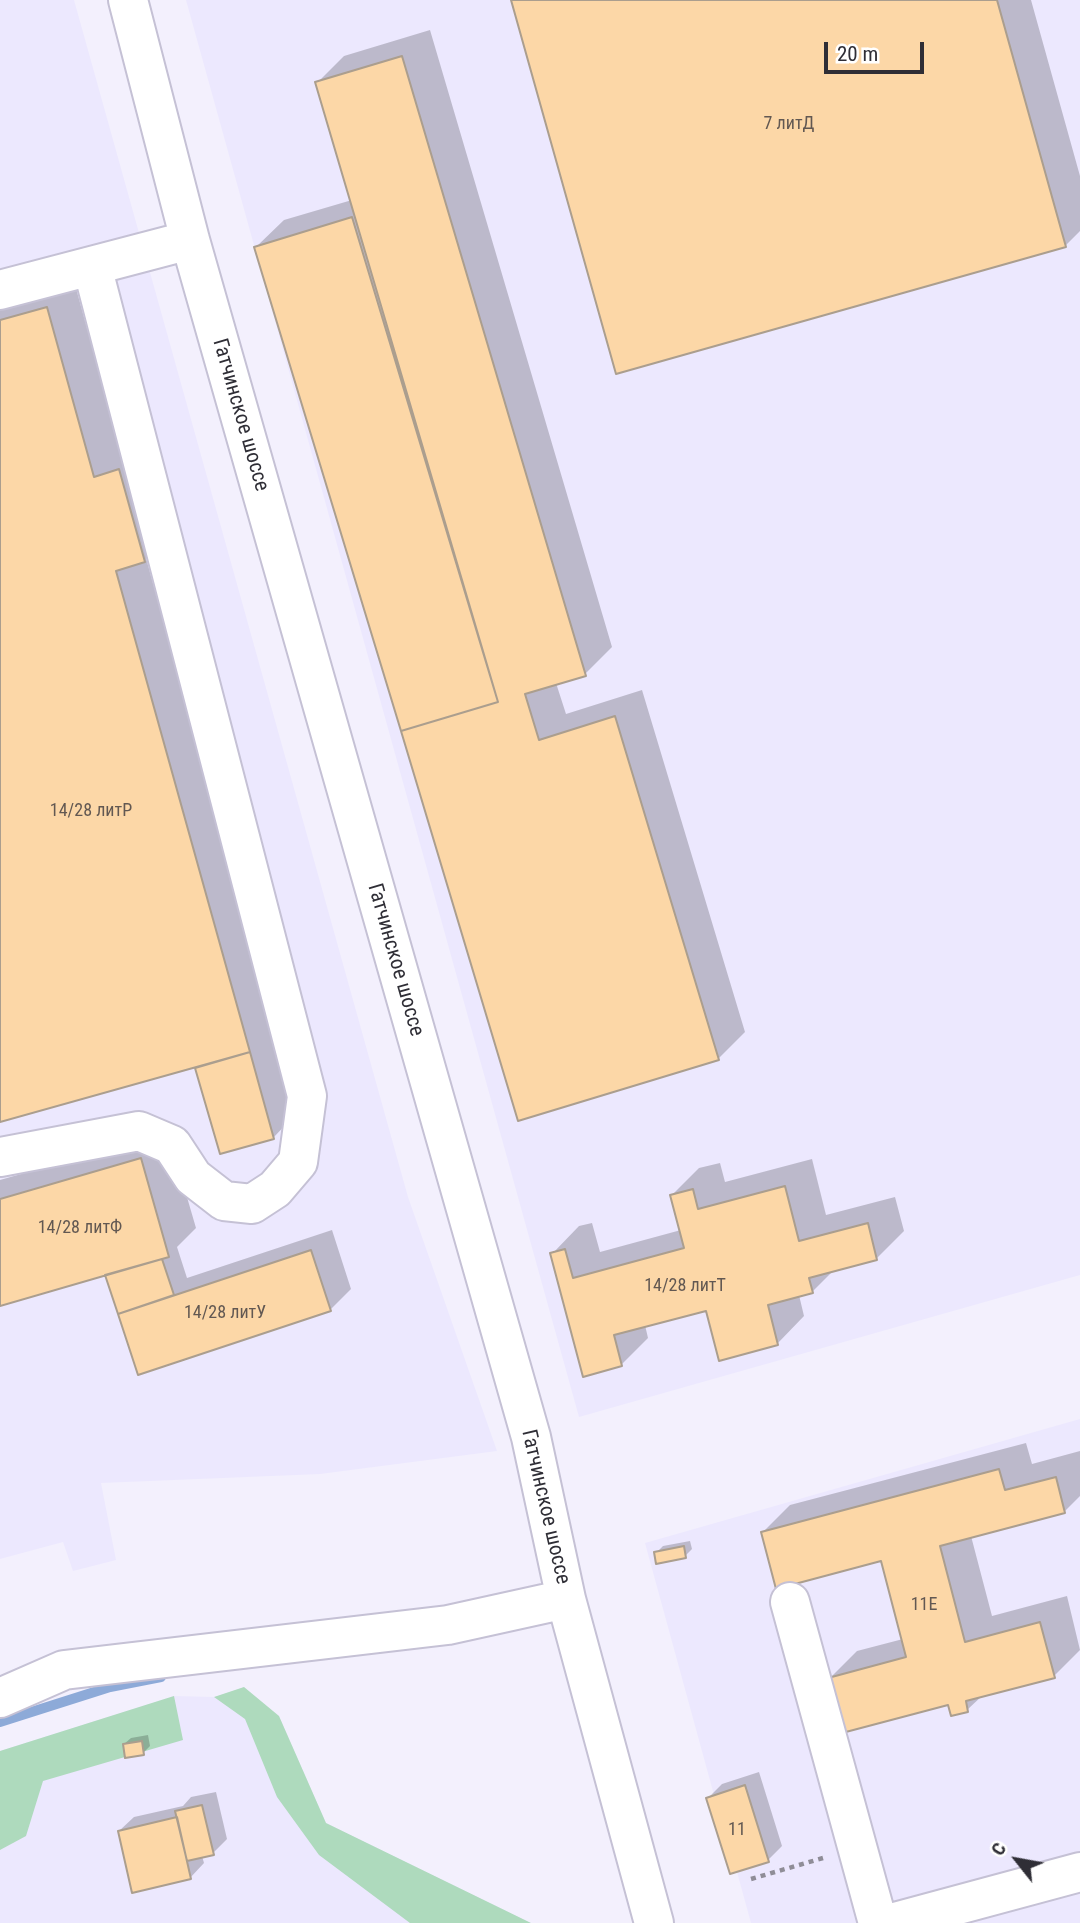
<!DOCTYPE html>
<html>
<head>
<meta charset="utf-8">
<style>
  body { margin:0 }
  #map { position:relative; width:1080px; height:1923px; overflow:hidden; background:#f3f0fd; font-family:"Roboto Condensed",sans-serif }
  canvas { display:block }
  .north { position:absolute; left:982px; top:1825px; width:70px; height:70px; -webkit-text-stroke:5px #fff; paint-order:stroke; rotate:301deg; font-size:19px; font-weight:700; line-height:28px; text-align:center; color:#2f2e36 }
  .north::after { content:''; display:block; margin:auto; width:24px; height:32px; background:#2f2e36; clip-path:polygon(50% 0,100% 100%,50% 72%,0 100%) }
  .scale { position:absolute; left:824px; top:42px; width:100px; height:32px; box-sizing:border-box; border:4px solid #2f2e36; border-top:0; padding-left:9px; font-size:21px; line-height:24px; white-space:nowrap; color:#2f2e36; -webkit-text-stroke:5px #fff; paint-order:stroke }
</style>
</head>
<body>
<div id="map">
<canvas width="1080" height="1923"></canvas>
<div class="north">С</div>
<div class="scale">20 m</div>
</div>
<script>
const c = document.querySelector('canvas').getContext('2d');
c.lineJoin = 'round';
function fill(path, color) {
  c.fillStyle = color;
  c.fill(path, 'evenodd');
}
function trace(path, color, width, dash) {
  c.strokeStyle = color;
  c.lineWidth = width;
  c.lineCap = dash ? 'butt' : 'round';
  c.setLineDash(dash || []);
  c.stroke(path);
}
function write(font, color, halo, rows, align = 'center') {
  c.font = font + ' "Roboto Condensed",sans-serif';
  c.lineWidth = 6;
  c.setLineDash([]);
  c.textBaseline = 'middle';
  c.strokeStyle = halo;
  c.fillStyle = color;
  for (const [text, x, y, turn = 0] of rows) {
    c.save();
    c.translate(x, y);
    c.rotate((+turn || 0) * Math.PI / 180);
    c.textAlign = isNaN(turn) ? turn : align;
    if (halo) c.strokeText(text, 0, 0);
    c.fillText(text, 0, 0);
    c.restore();
  }
}
fill(new Path2D(`
  M0,0H74L408,1197L497,1451L320,1474L101,1483L116,1560L73,1571L63,1542L0,1559Z
  M186,0H1080V1275L579,1417Z
  M1080,1419V1923H751L737,1872L730,1874L706,1798L714,1795L645,1543Z
  M244,1687L279,1716L326,1823L531,1923H0V1751L174,1696L214,1697Z`), '#ece8fe');
fill(new Path2D(`
  M244,1687L279,1716L326,1823L531,1923H410L319,1855L277,1797L245,1719L214,1697Z
  M174,1696L183,1740L43,1781L26,1836L0,1850V1751Z`), '#aedabd');
fill(new Path2D(`
  M513,0H1031L1080,176V231L1065,246Z
  M430,30L612,647L585,674L556,683L566,714L642,690L745,1032L718,1059L520,1119L256,247L284,220L352,200L317,83L344,56Z
  M74,281L121,451L171,534L146,558L276,1024L294,1116L273,1138L197,1068L201,1064L0,1121V302Z
  M168,1132L196,1228L177,1247L187,1278L332,1230L351,1289L330,1310L139,1373L106,1273L0,1304V1180Z
  M812,1159L826,1215L895,1197L904,1231L877,1258L834,1270L812,1292L799,1295L804,1316L777,1344L707,1309L645,1325L648,1338L621,1365L552,1254L579,1226L592,1223L600,1252L681,1230L672,1195L699,1168L720,1163L725,1182Z
  M1026,1443L1032,1464L1080,1451V1496L1064,1512L971,1536L992,1616L1067,1596L1080,1650L1054,1676L983,1695L967,1710L949,1703L830,1678L857,1651L903,1639L882,1559L763,1532L790,1505Z
  M690,1541L692,1549L685,1556L656,1553L663,1546Z
  M148,1735L150,1746L143,1753L124,1744L131,1738Z
  M759,1772L782,1846L768,1860L708,1798L722,1784Z
  M216,1792L227,1839L213,1853L202,1856L204,1863L190,1878L119,1831L134,1817L183,1806L191,1797Z`), '#0003');
trace(new Path2D(`
  M0,1722L110,1687L161,1677`), '#8daad8', 10);
const building = new Path2D(`
  M511,0H997L1066,247L616,374Z
  M402,56L586,676L525,694L539,740L615,716L719,1060L518,1121L401,731L498,702L315,82Z
  M352,217L498,702L401,731L254,247Z
  M47,307L94,477L119,469L145,562L116,571L250,1052L0,1122V320Z
  M250,1052L274,1139L220,1154L195,1068Z
  M141,1158L169,1257L0,1306V1199Z
  M785,1186L799,1241L868,1223L877,1260L809,1278L813,1293L768,1305L778,1345L719,1361L706,1311L614,1335L622,1366L583,1377L550,1253L565,1249L573,1278L684,1248L670,1195L693,1189L698,1209Z
  M311,1250L331,1311L138,1375L118,1314Z
  M162,1259L174,1295L118,1314L105,1275Z
  M999,1469L1005,1490L1056,1477L1065,1513L940,1546L965,1642L1040,1622L1055,1678L966,1701L968,1712L951,1716L948,1705L842,1733L828,1678L906,1657L881,1561L776,1589L761,1532Z
  M684,1546L686,1558L656,1564L654,1552Z
  M142,1741L144,1755L125,1758L123,1744Z
  M745,1785L769,1862L730,1874L706,1798Z
  M202,1805L214,1855L187,1861L175,1811Z
  M177,1817L191,1879L132,1893L118,1831Z`);
fill(building, '#fcd7a7');
trace(building, '#ab9e8e', 2);
const minor = new Path2D(`
  M128,0L190,240L531,1437L566,1599L654,1923
  M0,290L190,240
  M0,1157L139,1131L172,1145L193,1177L224,1201L252,1204L275,1189L298,1162L307,1096L92,266
  M790,1602L878,1923
  M0,1698L64,1670L448,1625L566,1599
  M891,1923L1080,1872`);
trace(minor, '#c5c1d5', 42);
trace(new Path2D(`
  M751,1879L823,1858`), '#8f8d97', 4.5, [5, 5]);
trace(minor, '#fff', 38);
write('18px', '#625852', null, [
  ["7 литД",789,124],
  ["14/28 литР",91,811],
  ["14/28 литФ",80,1228],
  ["14/28 литТ",685,1286],
  ["14/28 литУ",225,1313],
  ["11Е",924,1605],
  ["11",737,1830]
]);
write('21px', '#2f2e36', '#fff', [
  ["Гатчинское шоссе",240,415,74],
  ["Гатчинское шоссе",395,960,74],
  ["Гатчинское шоссе",545,1507,77]
]);
</script>
</body>
</html>
